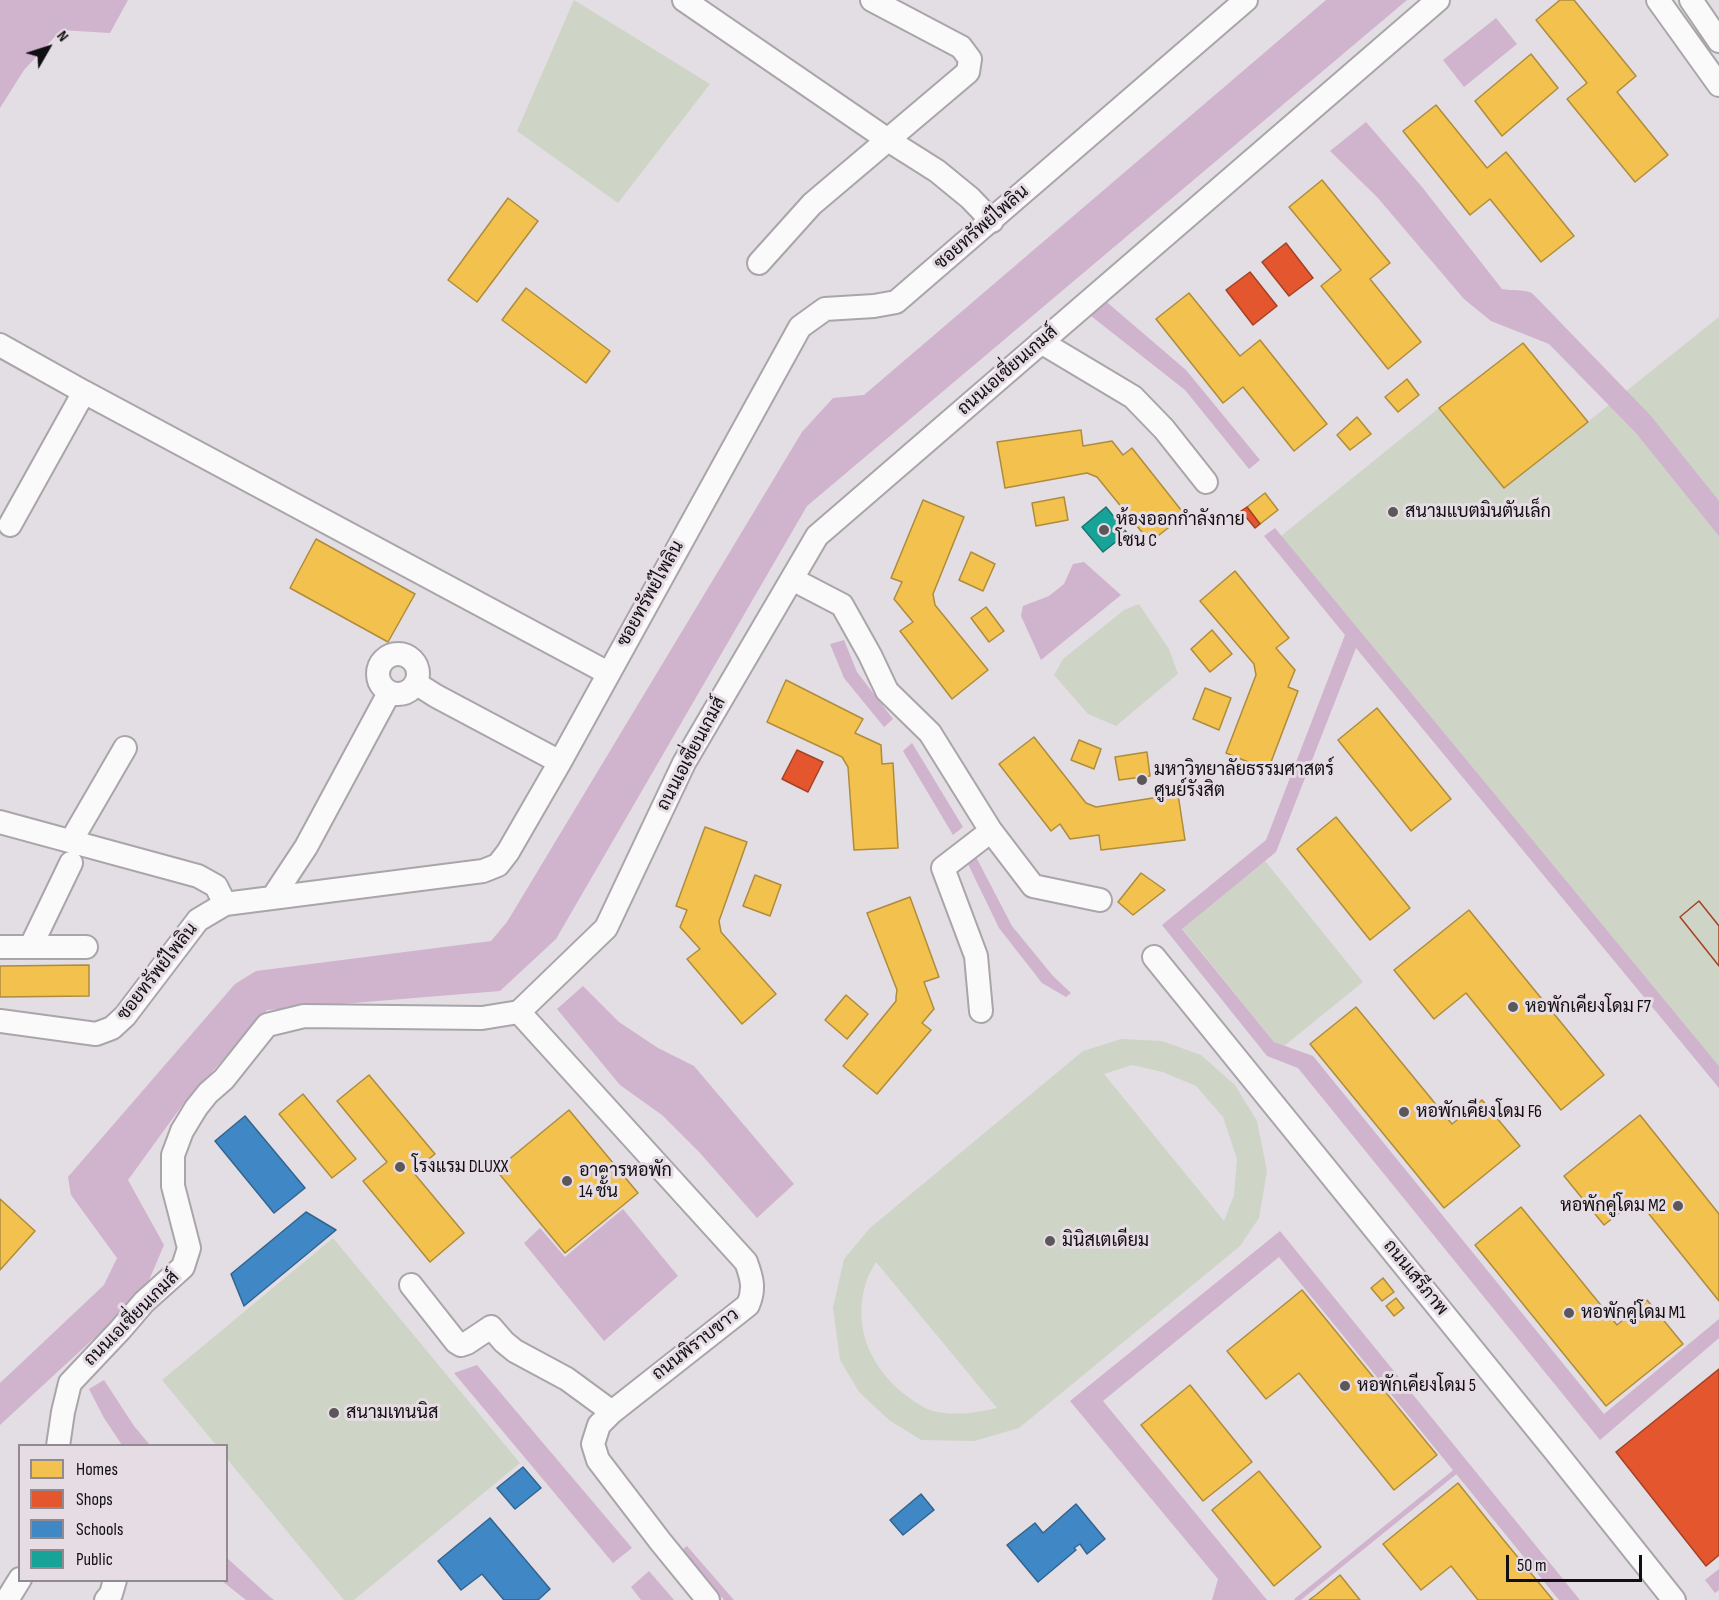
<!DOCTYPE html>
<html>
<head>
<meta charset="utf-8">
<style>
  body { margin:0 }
  #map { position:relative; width:1719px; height:1600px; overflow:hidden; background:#e3dee3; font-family:"Sofia Sans Condensed",sans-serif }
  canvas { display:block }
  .legend { position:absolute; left:18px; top:1444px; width:210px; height:138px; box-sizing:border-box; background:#e5dce4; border:2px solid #918a90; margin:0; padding:8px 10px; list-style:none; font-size:18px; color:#120f12 }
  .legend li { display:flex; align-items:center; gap:12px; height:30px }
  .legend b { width:30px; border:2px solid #918a90 }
  .north { position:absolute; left:18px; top:18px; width:60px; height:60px; -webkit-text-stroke:4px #e5dce4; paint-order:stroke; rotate:51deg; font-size:16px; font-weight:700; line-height:24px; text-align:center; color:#120f12 }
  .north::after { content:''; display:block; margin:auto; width:21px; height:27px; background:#120f12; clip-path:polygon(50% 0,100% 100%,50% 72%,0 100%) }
  .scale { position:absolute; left:1506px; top:1555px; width:136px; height:27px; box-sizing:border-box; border:3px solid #120f12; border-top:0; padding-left:8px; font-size:18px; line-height:21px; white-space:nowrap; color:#120f12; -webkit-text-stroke:4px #e5dce4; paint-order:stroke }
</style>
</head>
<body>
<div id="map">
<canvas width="1719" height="1600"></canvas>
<ul class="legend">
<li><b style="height:16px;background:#f2c14e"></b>Homes</li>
<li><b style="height:16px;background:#e4572e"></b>Shops</li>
<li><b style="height:16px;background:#3f88c5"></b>Schools</li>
<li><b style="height:16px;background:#17a398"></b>Public</li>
</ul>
<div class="north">N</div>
<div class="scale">50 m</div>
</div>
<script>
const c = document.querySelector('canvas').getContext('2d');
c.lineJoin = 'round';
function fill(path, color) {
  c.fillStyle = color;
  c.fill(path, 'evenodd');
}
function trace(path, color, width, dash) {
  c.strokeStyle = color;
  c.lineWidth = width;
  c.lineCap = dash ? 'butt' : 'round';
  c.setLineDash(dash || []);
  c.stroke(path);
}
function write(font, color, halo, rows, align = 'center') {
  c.font = font + ' "Sofia Sans Condensed",Sarabun,sans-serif';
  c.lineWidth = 6;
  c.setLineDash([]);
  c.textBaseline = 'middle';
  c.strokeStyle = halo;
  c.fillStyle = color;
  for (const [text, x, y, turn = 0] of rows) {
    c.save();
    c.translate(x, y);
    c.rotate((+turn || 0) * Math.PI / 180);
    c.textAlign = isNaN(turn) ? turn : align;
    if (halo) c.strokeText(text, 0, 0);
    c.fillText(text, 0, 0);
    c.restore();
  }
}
fill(new Path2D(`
  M574,0L710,84L618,203L517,131Z
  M1719,317V1066L1281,536L1439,408L1505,488Z
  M1139,604L1169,649L1178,674L1116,726L1088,714L1054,675L1063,659L1124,610Z
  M1265,861L1363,982L1284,1046L1274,1042L1182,928Z
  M1121,1039L1162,1041L1201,1055L1235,1085L1257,1121L1267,1171L1259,1218L1240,1246L1019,1428L974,1441L921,1440L889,1420L859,1392L840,1360L833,1308L844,1259L870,1228L1083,1051ZM1132,1065L1163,1072L1196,1086L1223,1117L1237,1159L1234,1195L1224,1221L1104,1074ZM876,1262L997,1408C975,1413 955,1416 933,1411C924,1409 906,1396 898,1389C869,1362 854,1327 865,1286C867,1278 872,1269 876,1262Z
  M333,1238L520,1463L354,1600H344L227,1459L226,1446L216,1445L162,1380Z`), '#ced4c6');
fill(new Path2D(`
  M0,0H128L110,33L61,30L24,70L0,108Z
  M1326,0H1407L807,506L556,939L500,991L267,1010L181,1107L128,1180L164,1245L144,1292L0,1425V1383L104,1285L117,1258L71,1195L68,1177L235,984L256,971L491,941L507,922L802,432L833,398L864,395Z
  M1496,18L1517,44L1464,87L1443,60Z
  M1366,122L1422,187L1502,289C1512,291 1522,289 1532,293L1651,416L1719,501V536L1636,433L1549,344L1491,321L1464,299L1377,197L1330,151Z
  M1102,298L1186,370L1260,460L1249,469L1185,390L1086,312Z
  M1275,528L1719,1066V1088L1356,648L1276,852L1182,929L1274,1042L1313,1056L1604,1414L1719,1319V1338L1600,1440L1298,1068L1267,1056L1162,925L1266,840L1345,635L1264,536Z
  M1084,562L1121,595L1041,660L1021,616L1023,606L1049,596L1064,584L1073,564Z
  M844,640L857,672L893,719L884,727L844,678L830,644Z
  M912,743L963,827L953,835L903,751Z
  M976,857L1012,926L1053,976L1071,993L1066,997L1042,983L999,928L968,864Z
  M583,986L619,1022L658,1048L694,1066L794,1184L757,1218L700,1153L662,1115L620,1085L557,1009Z
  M623,1209L678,1276L604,1341L524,1243L540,1228L565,1257Z
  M1280,1231L1580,1600H1559L1279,1257L1103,1401L1267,1600H1212L1218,1579L1070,1401Z
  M477,1365L632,1548L613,1563L454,1373Z
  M104,1380L134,1426L150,1445H122L104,1418L89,1389Z
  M687,1546L734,1600H724L681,1551Z
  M227,1558L270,1597L274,1600H246L222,1581L226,1580Z
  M1719,1569V1590L1715,1593L1705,1580Z
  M649,1571L674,1600H641L631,1587Z`), '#d0b3cd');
const homes = new Path2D(`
  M1560,0H1574L1636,76L1617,92L1668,155L1635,182L1567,99L1587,83L1536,20Z
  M1531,54L1558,88L1502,136L1475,101Z
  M1436,105L1487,168L1506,152L1574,236L1541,262L1490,199L1470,215L1403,131Z
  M1322,180L1390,263L1370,279L1421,342L1388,369L1321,286L1341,270L1289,207Z
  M508,198L538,221L477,302L448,280Z
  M526,288L610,351L586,383L502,320Z
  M1189,293L1240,356L1260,340L1327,424L1294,451L1243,387L1223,403L1156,319Z
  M1523,343L1588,422L1504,488L1439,408Z
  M1407,379L1419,395L1398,412L1385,397Z
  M1357,417L1371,434L1350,450L1337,435Z
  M1081,430L1083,446L1112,441L1123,455L1132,448L1185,515L1150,542L1097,477L1087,473L1005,488L997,442Z
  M1265,493L1278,510L1260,524L1247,507Z
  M1064,497L1068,520L1036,526L1032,503Z
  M923,500L964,517L933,594L935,605L988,670L952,699L900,631L913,622L894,599L902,582L891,578Z
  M316,539L415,594L388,642L290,588Z
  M971,552L995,564L983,591L959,580Z
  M1235,571L1289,638L1276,648L1295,670L1288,687L1298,691L1268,770L1226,753L1256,675L1254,664L1200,601Z
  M986,607L1004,631L989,642L971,618Z
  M1212,630L1232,654L1210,672L1191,649Z
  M786,680L863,719L855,733L881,745L882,764L893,763L898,848L854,850L848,767L842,757L767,722Z
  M1205,688L1231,698L1219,730L1193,719Z
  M1377,708L1451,799L1411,831L1338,740Z
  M1034,737L1086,803L1096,807L1178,794L1185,840L1101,850L1099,835L1070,839L1060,824L1051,831L999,764Z
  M1079,740L1101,749L1094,769L1071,760Z
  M1147,752L1150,776L1119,780L1115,757Z
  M1336,817L1410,908L1370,940L1297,849Z
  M705,827L747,842L719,921L721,932L776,994L742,1024L687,959L700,949L680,927L687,910L676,906Z
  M1141,873L1165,890L1133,915L1118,902Z
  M755,875L781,885L770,916L743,906Z
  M910,897L939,977L924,982L934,1009L922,1023L931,1030L877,1094L843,1066L896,1001V997L897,990L867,913Z
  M1469,910L1604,1075L1561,1110L1466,993L1434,1019L1394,970Z
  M89,965V996L0,997V966Z
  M846,995L868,1014L847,1039L825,1020Z
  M1356,1007L1452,1124L1482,1100L1520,1146L1444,1208L1310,1044Z
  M369,1075L435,1154L413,1172L464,1233L430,1262L363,1181L387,1162L337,1101Z
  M303,1094L356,1159L332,1178L279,1114Z
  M569,1110L638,1193L565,1253L496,1170Z
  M1640,1115L1719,1214V1301L1637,1199L1604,1225L1564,1176Z
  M0,1199L35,1231L0,1270Z
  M1521,1207L1617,1325L1647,1300L1683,1344L1606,1406L1475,1245Z
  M1383,1278L1394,1292L1382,1301L1371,1288Z
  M1302,1290L1437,1455L1394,1490L1299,1373L1266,1399L1227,1351Z
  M1396,1298L1404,1308L1394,1316L1386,1306Z
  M1190,1385L1252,1462L1203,1501L1141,1425Z
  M1259,1471L1321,1547L1274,1586L1212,1510Z
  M1458,1483L1502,1538L1553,1600H1478L1451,1566L1421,1590L1383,1544Z
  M1340,1575L1360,1600H1309L1316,1595Z`);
fill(homes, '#f2c14e');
trace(homes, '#af8c3c', 1.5);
const shops = new Path2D(`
  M1286,243L1313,278L1289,296L1262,262Z
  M1250,272L1277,306L1253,325L1226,290Z
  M1247,507L1260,524L1255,528L1241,511Z
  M797,750L823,762L808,792L782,779Z
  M1699,901L1719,926V966L1680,917Z
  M1699,901L1719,926V966L1680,917Z
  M1719,1369V1555L1706,1566L1616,1452Z`);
fill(shops, '#e4572e');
trace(shops, '#a54126', 1.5);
const schools = new Path2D(`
  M245,1116L305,1188L274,1213L215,1141Z
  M306,1212L336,1230L244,1306L231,1274Z
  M523,1467L541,1488L515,1509L497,1488Z
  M921,1494L934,1510L903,1535L890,1520Z
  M1076,1504L1105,1539L1087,1554L1080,1544L1074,1548L1076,1550L1038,1582L1007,1545L1035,1523L1043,1533Z
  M490,1518L550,1589L538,1600H504L482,1574L461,1590L438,1561Z`);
fill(schools, '#3f88c5');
trace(schools, '#32648f', 1.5);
const public = new Path2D(`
  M1106,507L1127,533L1103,552L1082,527Z`);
fill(public, '#17a398');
trace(public, '#167770', 1.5);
trace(new Path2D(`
  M1297,1600L1455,1472`), '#d0b3cd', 5);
const minor = new Path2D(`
  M684,0L888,140L937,171L970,198L992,221
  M1658,0L1719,85
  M1691,0L1719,41
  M759,263L812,204L968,72L970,59L961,47L872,0
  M1041,342L1133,397L1164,429L1206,482
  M0,345L84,392
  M10,525L84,392L608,673
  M792,579L842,605L870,655L887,691L930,733L991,831L1033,886L1100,900
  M378 674a20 20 0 1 1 40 0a20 20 0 1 1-40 0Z
  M417,684L436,696L560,762
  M0,822L198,876L216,886L225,904
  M71,841L125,748
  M273,897L306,847L389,693
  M31,946L71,863
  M0,947H86
  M1154,957L1555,1451L1674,1600
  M981,1011L976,956L943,868L991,831
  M519,1012L746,1262C752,1278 755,1289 748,1305L612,1412L599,1425L593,1444L598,1460L660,1541L708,1600
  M0,1021L96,1034L112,1028L125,1016L198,920L225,904L483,871L498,865L508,852L560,762L800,327L825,309L874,306L896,302L1246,0
  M411,1285L456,1342L461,1345L467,1343L491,1327L504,1342L515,1351L567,1379L612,1412
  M58,1446L63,1412L70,1383L120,1330L144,1302L183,1267L189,1248L173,1186V1155L182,1131L196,1108L208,1093L224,1079L267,1025L304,1016L482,1018L519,1012L606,928L684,763L817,536L1438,0
  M7,1600L20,1579
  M106,1600L111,1594L115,1580`);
trace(minor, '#a9a5a9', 26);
trace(minor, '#fbfafb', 22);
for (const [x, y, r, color] of [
  [1393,512,6,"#5b575b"],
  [1104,530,6,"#5b575b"],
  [1142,780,6,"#5b575b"],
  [1513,1007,6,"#5b575b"],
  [1404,1112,6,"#5b575b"],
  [400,1167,6,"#5b575b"],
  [567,1181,6,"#5b575b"],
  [1678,1206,6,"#5b575b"],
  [1050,1241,6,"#5b575b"],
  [1569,1313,6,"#5b575b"],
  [1345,1386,6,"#5b575b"],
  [334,1413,6,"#5b575b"]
]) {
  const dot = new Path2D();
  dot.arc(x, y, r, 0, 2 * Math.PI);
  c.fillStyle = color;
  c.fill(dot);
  trace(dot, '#e5dce4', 2);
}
write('18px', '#120f12', '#e5dce4', [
  ["ซอยทรัพย์ไพลิน",982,228,-41],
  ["ถนนเอเซี่ยนเกมส์",1008,371,-41],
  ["ซอยทรัพย์ไพลิน",651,594,-61],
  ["ถนนเอเซี่ยนเกมส์",692,754,-62],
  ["ซอยทรัพย์ไพลิน",158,972,-52],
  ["ถนนเสรีภาพ",1415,1278,51],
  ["ถนนเอเซี่ยนเกมส์",132,1319,-45],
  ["ถนนพิราบขาว",696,1345,-38]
]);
write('18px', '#120f12', '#e5dce4', [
  ["สนามแบตมินตันเล็ก",1405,512],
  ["ห้องออกกำลังกาย",1116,520],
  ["โซน C",1116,541],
  ["มหาวิทยาลัยธรรมศาสตร์",1154,770],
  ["ศูนย์รังสิต",1154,791],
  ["หอพักเคียงโดม F7",1525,1007],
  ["หอพักเคียงโดม F6",1416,1112],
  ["โรงแรม DLUXX",412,1167],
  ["อาคารหอพัก",579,1171],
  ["14 ชั้น",579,1192],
  ["หอพักคู่โดม M2",1666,1206,"right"],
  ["มินิสเตเดียม",1062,1241],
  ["หอพักคู่โดม M1",1581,1313],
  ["หอพักเคียงโดม 5",1357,1386],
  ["สนามเทนนิส",346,1413]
], 'left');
</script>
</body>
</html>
